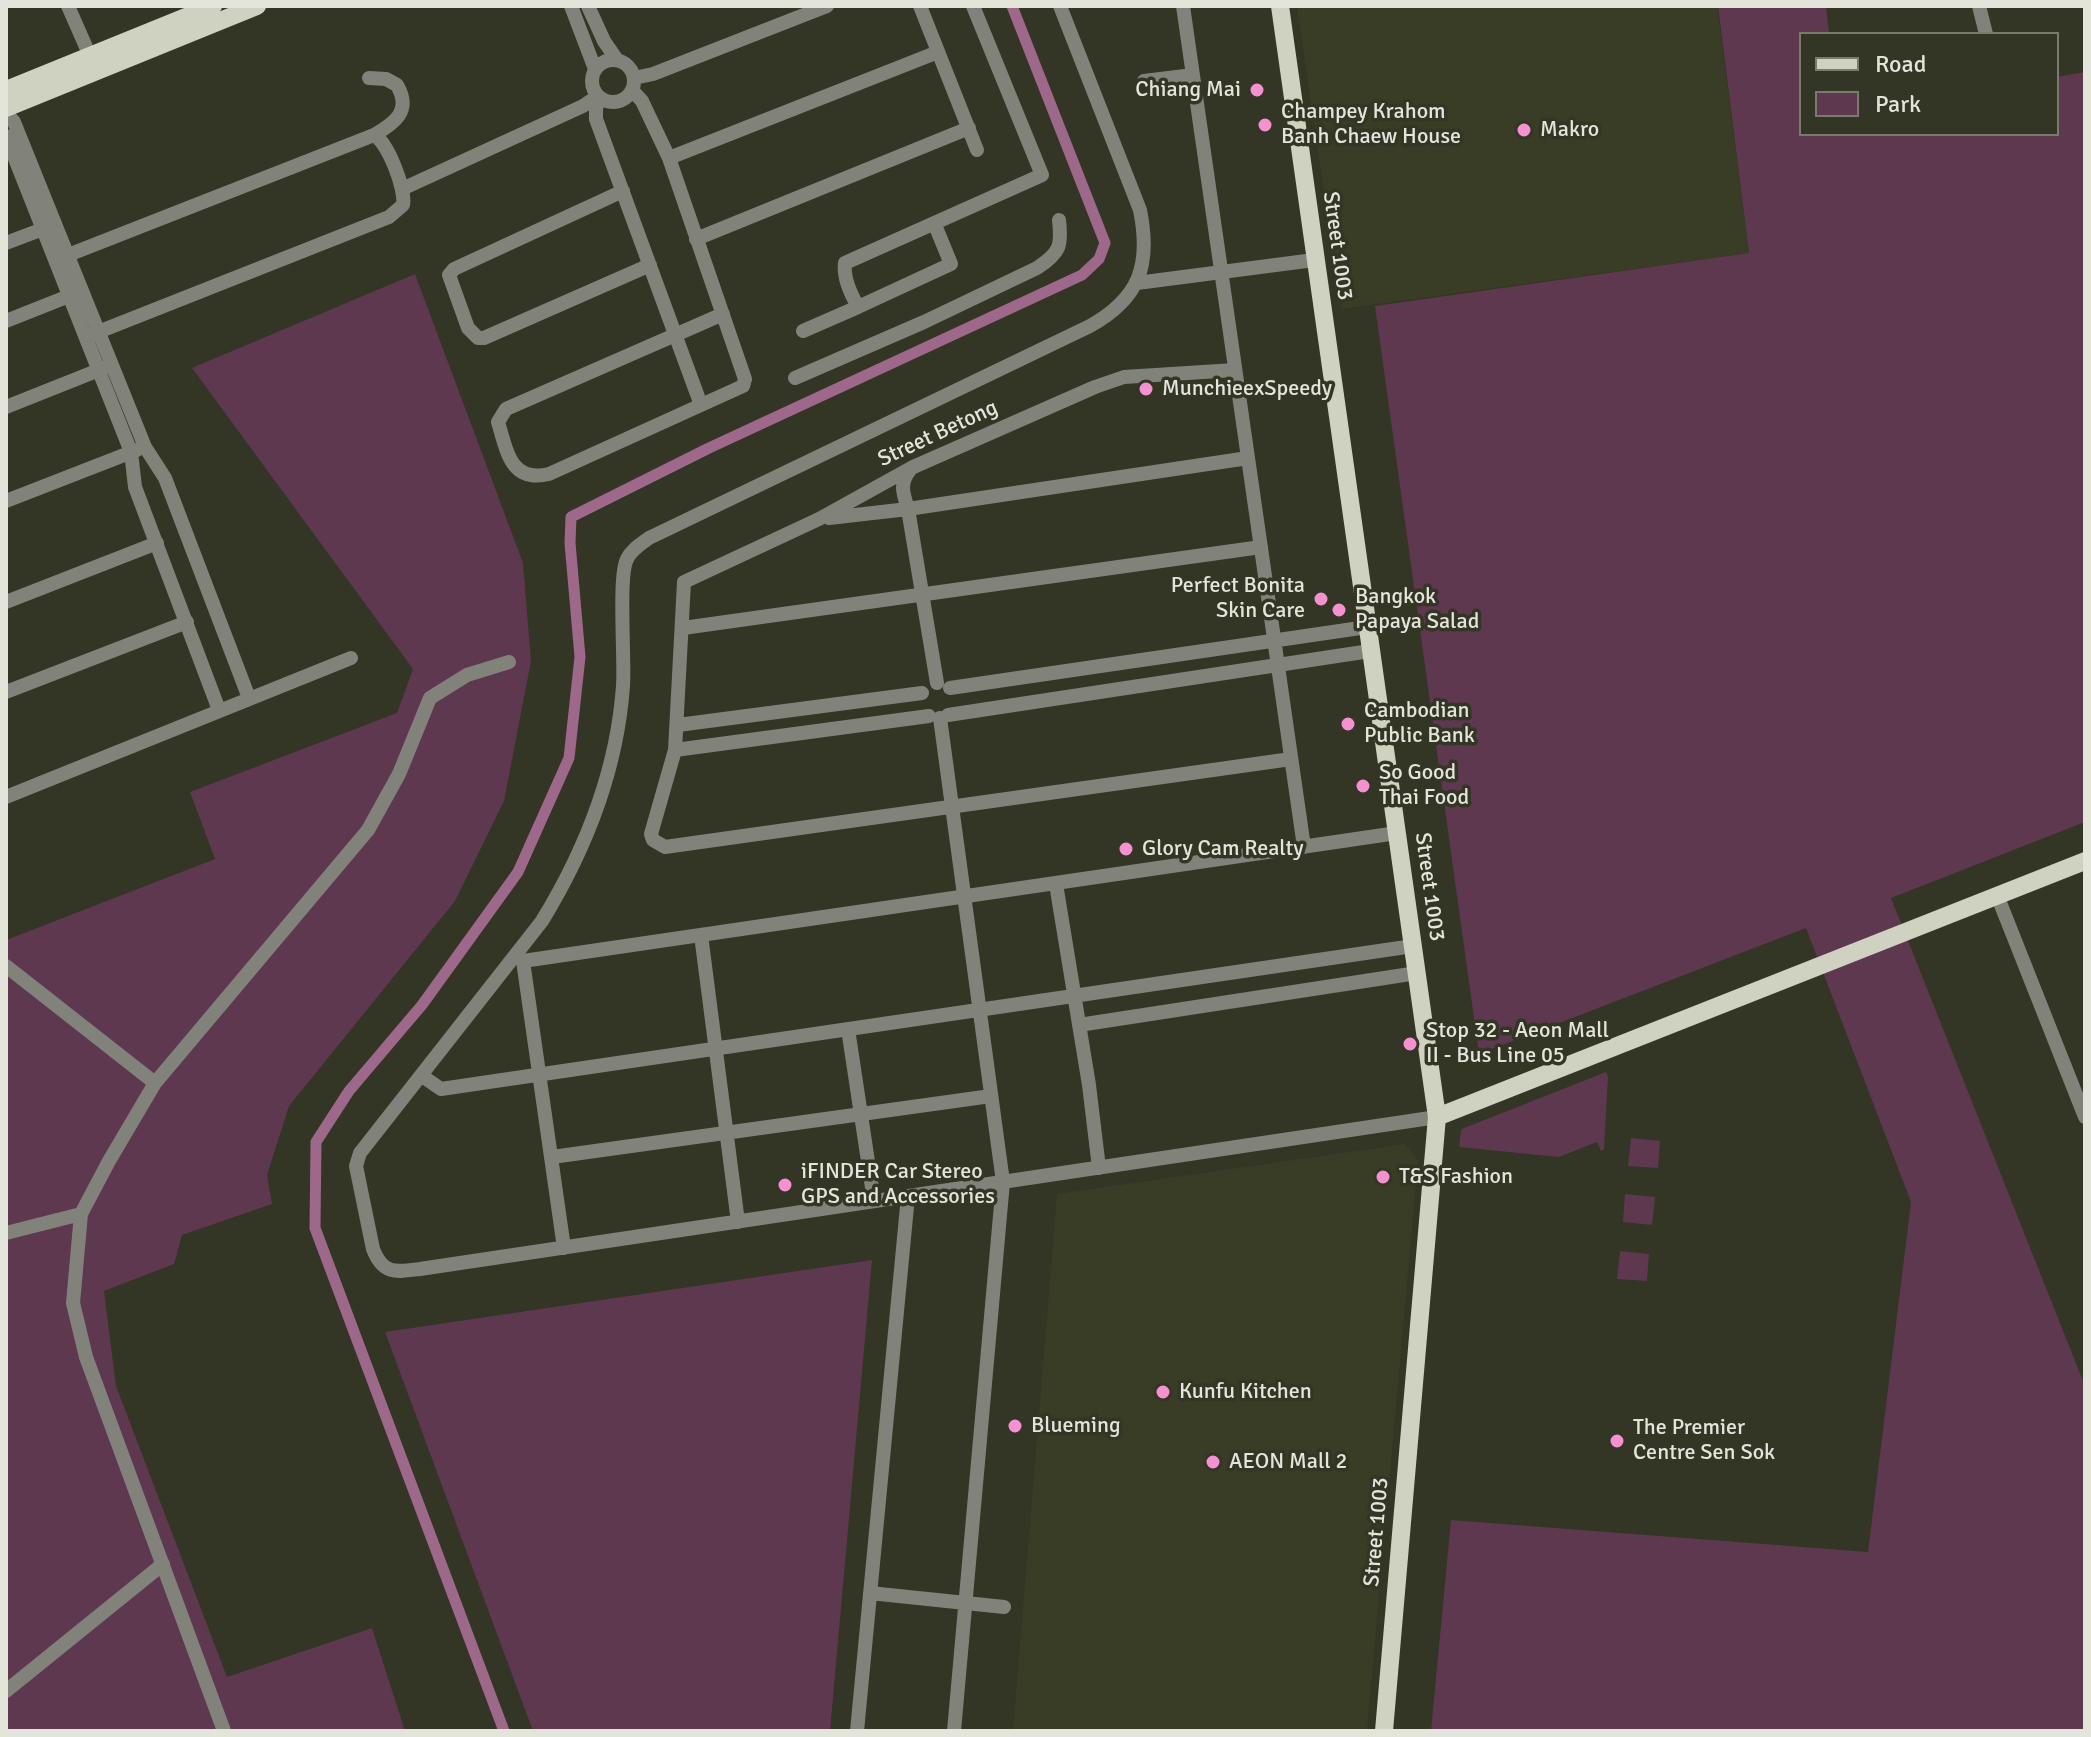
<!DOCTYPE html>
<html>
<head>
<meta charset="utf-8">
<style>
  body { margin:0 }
  #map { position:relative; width:2091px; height:1737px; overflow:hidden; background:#333525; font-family:Signika,sans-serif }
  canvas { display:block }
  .frame { position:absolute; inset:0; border:8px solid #e3e5db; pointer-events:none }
  .legend { position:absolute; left:1799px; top:32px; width:260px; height:104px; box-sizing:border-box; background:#333525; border:2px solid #797b6e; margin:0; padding:10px 14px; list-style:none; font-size:24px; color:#e3e5db }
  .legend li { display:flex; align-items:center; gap:16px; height:40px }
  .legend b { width:40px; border:2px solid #797b6e }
</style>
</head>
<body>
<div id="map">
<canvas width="2091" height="1737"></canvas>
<div class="frame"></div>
<ul class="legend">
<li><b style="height:10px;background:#cfd2c0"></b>Road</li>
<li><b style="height:22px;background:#5d384f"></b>Park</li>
</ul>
</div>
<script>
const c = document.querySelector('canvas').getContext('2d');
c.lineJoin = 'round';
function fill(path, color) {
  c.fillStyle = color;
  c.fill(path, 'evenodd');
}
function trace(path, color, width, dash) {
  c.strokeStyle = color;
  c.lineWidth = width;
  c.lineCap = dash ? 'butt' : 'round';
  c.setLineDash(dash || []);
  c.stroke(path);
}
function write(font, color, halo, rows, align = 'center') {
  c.font = font + ' Signika,sans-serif';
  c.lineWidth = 7;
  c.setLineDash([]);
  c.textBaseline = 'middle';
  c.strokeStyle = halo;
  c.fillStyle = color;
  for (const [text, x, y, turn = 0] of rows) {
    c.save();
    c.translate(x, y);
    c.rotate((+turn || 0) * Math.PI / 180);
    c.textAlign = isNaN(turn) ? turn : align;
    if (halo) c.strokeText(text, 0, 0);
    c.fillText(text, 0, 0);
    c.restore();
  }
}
fill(new Path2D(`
  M1297,6H1717L1749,253L1341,309Z
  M1405,1144L1418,1160L1367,1731H1013L1057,1194Z`), '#3a3d26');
fill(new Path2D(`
  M1718,6H1826L1829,34H1801V134H2057V77L2085,72V822L1891,898L2085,1386V1731H1431L1451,1520L1868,1552L1911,1202L1806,928L1479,1054L1375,306L1749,253Z
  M415,274L523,563L531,661L504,801L455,901L289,1106L267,1175L272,1204L182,1235L174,1264L104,1291L116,1386L227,1677L372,1628L405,1731H6V940L215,859L190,792L397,713L413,669L192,368Z
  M1606,1072L1608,1076L1604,1149L1601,1151L1597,1142L1559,1157L1459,1147L1461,1130L1464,1128Z
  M1631,1138L1660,1141L1658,1168L1628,1166Z
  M1625,1194L1655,1197L1652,1225L1623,1222Z
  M1620,1251L1649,1254L1647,1281L1617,1279Z
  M872,1260L830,1731H533L385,1332Z`), '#5d384f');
trace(new Path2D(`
  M504,1731L315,1228L316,1142L349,1091L422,1005L518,872L569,758L580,657L570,543L571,517L709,448L1082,275L1099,259L1105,243L1012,6`), '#9e688a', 11);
trace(new Path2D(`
  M68,6L90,56
  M571,6L595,69
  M588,6L604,41L617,60
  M920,6L977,150
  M1060,6L1140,210C1151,265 1140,298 1090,326L649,538C641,544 632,549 627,559C618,576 625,660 623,686C617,770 586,849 542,921L360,1153L356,1166L373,1249C383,1275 396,1272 420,1269L1437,1117
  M1183,6L1304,847
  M1979,6L1986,34
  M592 81a21 21 0 1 1 42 0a21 21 0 1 1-42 0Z
  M634,78L653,74L827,6
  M1144,81L1193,75
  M632,90L642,101L669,158L745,379L743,386L549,474C511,483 507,452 498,422L506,409L723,314
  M601,99L596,107V119L701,405
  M6,113L14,122L145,447L165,478L249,698
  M6,136L131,452L135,487L219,710
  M669,158L938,52
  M402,189L583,106L598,96
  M623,191L454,269L449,275L468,328L478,338H484L650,265
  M935,225L951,264L858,307C851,294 843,278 845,263L1042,175L973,6
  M696,239L969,128
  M6,243L43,229
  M63,257L374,135C395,123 412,111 397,85L386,79L369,78
  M1137,283L1314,260
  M6,321L69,296
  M803,331L858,307
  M93,334L389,217L403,205C406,190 388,142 374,135
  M1235,370L1124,377L1095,387L911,468L819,519L684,582L675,750L651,834L653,840L665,847L1291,759
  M795,378L924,322L1037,268C1060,253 1062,246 1059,220
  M6,407L104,368
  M910,470C899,484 903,493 908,509L937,683
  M6,501L137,450
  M829,518L908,509L1248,458
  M6,602L157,543
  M683,628L1261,547
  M950,688L1367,627
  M6,692L187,622
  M948,715L1370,651
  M940,718L1003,1182L954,1731
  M678,725L922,693
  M675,750L929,716
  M6,797L351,658
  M1056,884L1089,1085L1099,1168
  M1997,895L2085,1117
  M701,935L738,1222
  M515,956L523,961L1397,833
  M523,961L564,1248
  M6,966L155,1083
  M1079,1025L1417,973
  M848,1029L874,1201
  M422,1076L441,1089L1413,946
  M552,1157L991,1096
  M81,1214L73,1303L86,1357L224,1731
  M6,1233L81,1214L109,1161L155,1083L368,830L399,774L430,698L467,675L509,662
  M870,1593L1004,1607
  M6,1691L163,1564
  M857,1731L908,1196`), '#81837a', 14);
trace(new Path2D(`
  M1280,6L1437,1117L1384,1731
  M6,90L213,6
  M6,108L257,6
  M1437,1117L2085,861`), '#cfd2c0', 18);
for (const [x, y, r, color] of [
  [1257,90,8,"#f590d1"],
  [1265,125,8,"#f590d1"],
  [1524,130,8,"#f590d1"],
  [1146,389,8,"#f590d1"],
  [1321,599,8,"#f590d1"],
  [1339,610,8,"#f590d1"],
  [1348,724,8,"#f590d1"],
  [1363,786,8,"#f590d1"],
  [1126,849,8,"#f590d1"],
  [1410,1044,8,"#f590d1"],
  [1383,1177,8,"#f590d1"],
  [785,1185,8,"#f590d1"],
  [1163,1392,8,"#f590d1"],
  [1015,1426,8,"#f590d1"],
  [1617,1441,8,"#f590d1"],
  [1213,1462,8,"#f590d1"]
]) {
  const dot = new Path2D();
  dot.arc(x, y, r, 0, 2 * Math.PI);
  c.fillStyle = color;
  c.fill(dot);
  trace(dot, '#333525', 3);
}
write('22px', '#e3e5db', '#333525', [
  ["Chiang Mai",1241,90,"right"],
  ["Champey Krahom",1281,112],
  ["Banh Chaew House",1281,137],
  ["Makro",1540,130],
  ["MunchieexSpeedy",1162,389],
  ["Perfect Bonita",1305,586,"right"],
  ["Skin Care",1305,611,"right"],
  ["Bangkok",1355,597],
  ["Papaya Salad",1355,622],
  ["Cambodian",1364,711],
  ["Public Bank",1364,736],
  ["So Good",1379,773],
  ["Thai Food",1379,798],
  ["Glory Cam Realty",1142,849],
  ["Stop 32 - Aeon Mall",1426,1031],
  ["II - Bus Line 05",1426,1056],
  ["iFINDER Car Stereo",801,1172],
  ["GPS and Accessories",801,1197],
  ["T&S Fashion",1399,1177],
  ["Kunfu Kitchen",1179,1392],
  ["Blueming",1031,1426],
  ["The Premier",1633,1428],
  ["Centre Sen Sok",1633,1453],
  ["AEON Mall 2",1229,1462]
], 'left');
write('22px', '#e3e5db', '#333525', [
  ["Street 1003",1337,246,82],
  ["Street Betong",938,434,-25],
  ["Street 1003",1429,887,82],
  ["Street 1003",1377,1532,-85]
]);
</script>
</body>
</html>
